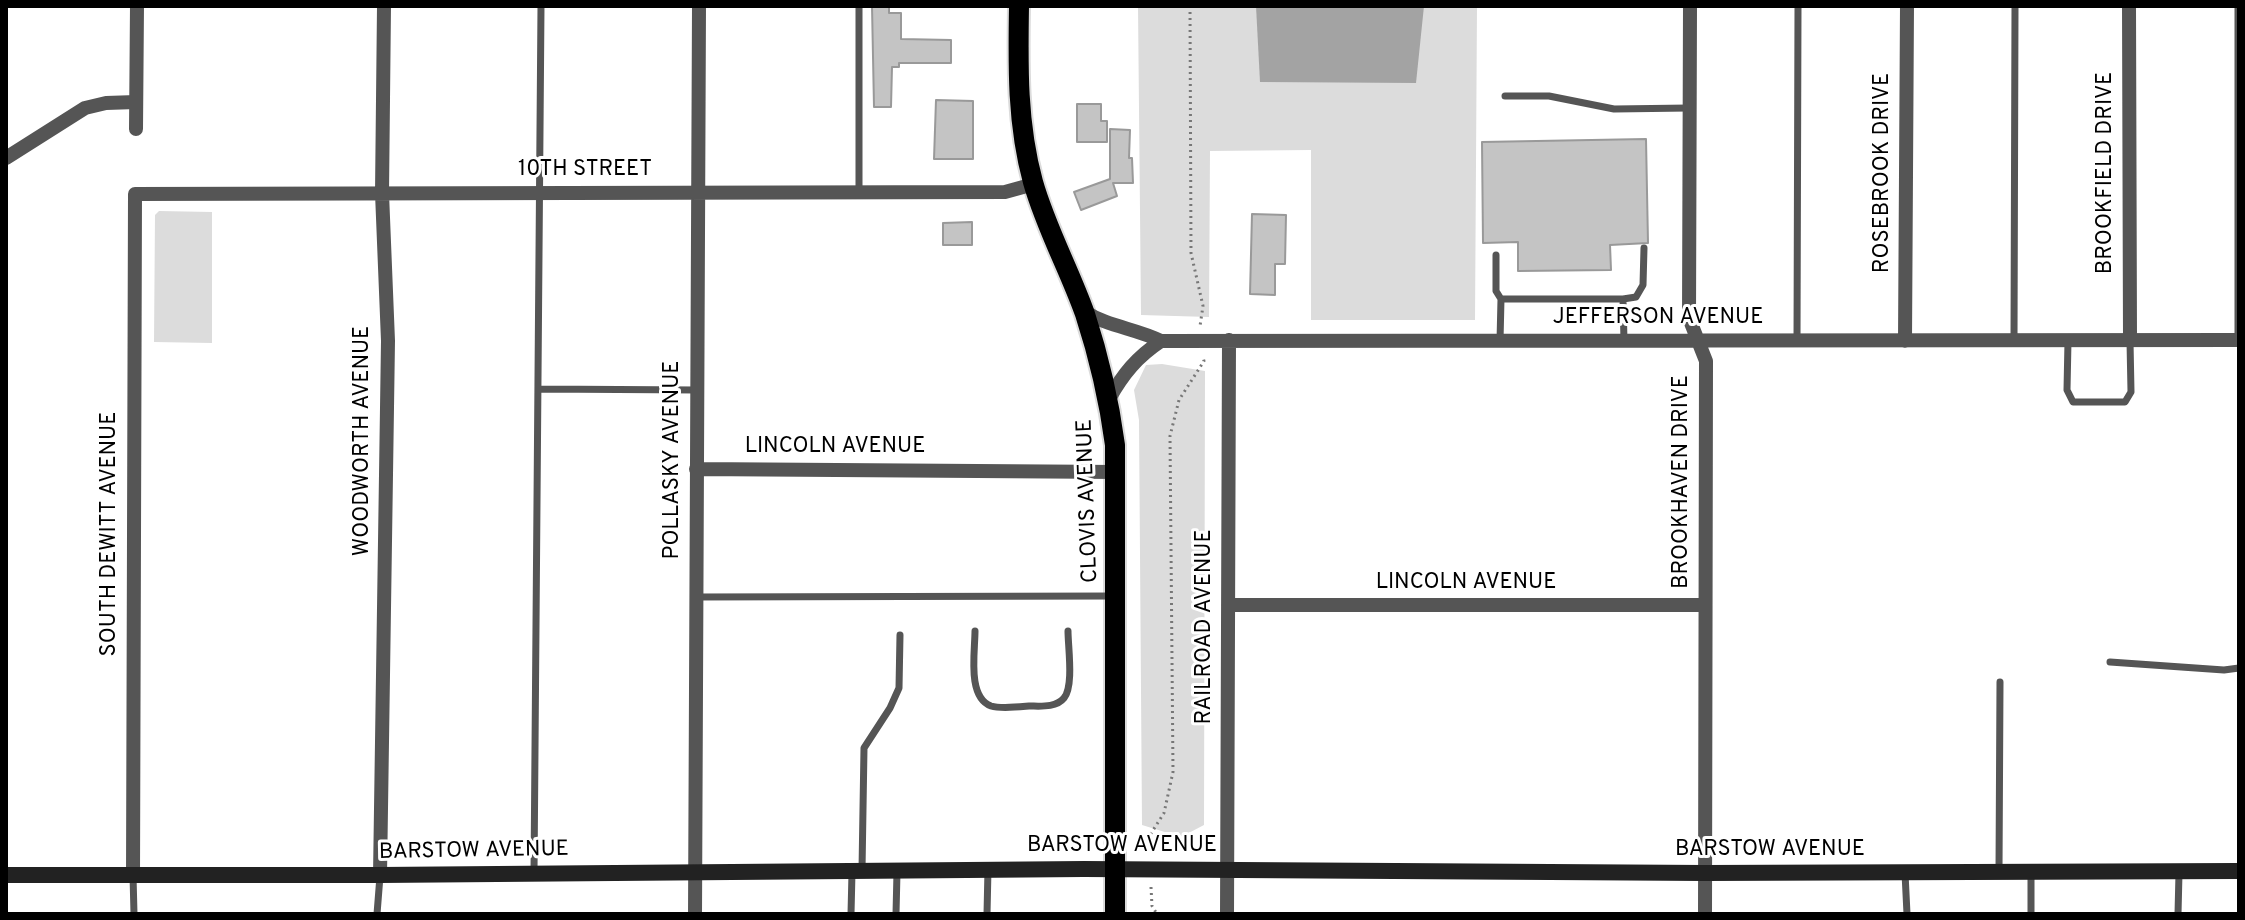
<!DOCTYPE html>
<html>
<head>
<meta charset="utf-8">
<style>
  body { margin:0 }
  #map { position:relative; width:2245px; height:920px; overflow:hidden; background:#fff; font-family:Overpass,sans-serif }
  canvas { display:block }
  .frame { position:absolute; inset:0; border:8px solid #000; pointer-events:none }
</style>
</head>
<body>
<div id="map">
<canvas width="2245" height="920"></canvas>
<div class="frame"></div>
</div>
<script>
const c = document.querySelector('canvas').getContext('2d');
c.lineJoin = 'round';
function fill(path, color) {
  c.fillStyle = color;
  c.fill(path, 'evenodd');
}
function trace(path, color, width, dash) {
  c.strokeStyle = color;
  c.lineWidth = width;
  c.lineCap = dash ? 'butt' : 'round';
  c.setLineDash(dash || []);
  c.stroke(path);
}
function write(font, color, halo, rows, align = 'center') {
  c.font = font + ' Overpass,sans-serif';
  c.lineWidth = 6;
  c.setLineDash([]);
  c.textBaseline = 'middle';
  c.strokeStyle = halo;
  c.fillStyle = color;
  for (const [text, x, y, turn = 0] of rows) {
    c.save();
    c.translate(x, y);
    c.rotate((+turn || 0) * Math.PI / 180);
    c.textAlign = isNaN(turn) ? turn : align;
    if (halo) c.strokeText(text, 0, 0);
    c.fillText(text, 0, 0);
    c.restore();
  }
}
fill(new Path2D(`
  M1138,6H1477L1475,320H1311V150L1210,151L1209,317L1141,315Z
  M159,211L212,212V343L154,342L155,215Z
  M1162,364L1205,371L1204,825L1181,837L1142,825L1139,420L1134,390L1146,365Z`), '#dcdcdc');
fill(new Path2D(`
  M1256,6H1424L1416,83L1260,82Z`), '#a3a3a3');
const building = new Path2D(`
  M872,6H889V13H901V39L951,40V63H899V67H892L891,107H874Z
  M936,100L973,101V159H934Z
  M1077,104H1101V121H1107V142H1077Z
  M1110,129L1130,130L1129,158H1132L1133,183H1113L1117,196L1081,210L1074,192L1110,179Z
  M1646,139L1648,243L1610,245L1611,270L1518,271V242L1483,243L1482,142Z
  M1252,214L1286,215L1285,264H1275V295L1250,294Z
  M972,222V245H943V223Z`);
fill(building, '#c4c4c4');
trace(building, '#999', 2);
const primary = new Path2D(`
  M1019,6C1018,66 1017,124 1033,182C1046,228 1069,269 1085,314C1099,357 1109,400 1115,445V914`);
trace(primary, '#dbdbdb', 24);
trace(new Path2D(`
  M1190,6L1191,253L1203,306L1200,326
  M1150,852V835L1164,813L1173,772L1170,436L1179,400L1204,361L1203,357
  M1151,887L1152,906L1157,914`), '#777', 3, [2, 4]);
trace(new Path2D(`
  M2238,6V340
  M1505,96H1549L1614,109L1689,108
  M859,192V6
  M1496,255V291L1501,299L1500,341
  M1501,299H1623L1636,297L1643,285L1644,248
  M1623,299L1624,341
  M1797,340L1798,6
  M2014,340L2015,6
  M2068,341L2067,390L2073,402H2125L2131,392L2130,341
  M539,389L697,390
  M696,597L1114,596
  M975,631C975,652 967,697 991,706C1001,709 1018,707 1029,706C1040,706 1056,708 1064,698C1074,686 1068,647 1068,631
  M2110,662L2224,670L2239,668
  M862,870L864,748L890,708L899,688L900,635
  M1999,870L2000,682
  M534,873L541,6
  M1905,873L1907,914
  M133,875L134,914
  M377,914L380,876
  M851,914L852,872
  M896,914L897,872
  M987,914L988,869
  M2031,914V872
  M2178,914L2179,873`), '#555', 7);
trace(new Path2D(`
  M1690,6L1689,318L1706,361L1705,914
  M2129,6L2130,340
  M136,129L137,6
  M6,158L85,108L106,103L136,102
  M1084,311C1108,327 1135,328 1161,341L2239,340
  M1905,341L1907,6
  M1109,399C1123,374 1137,357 1161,341
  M696,469L1117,472
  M1228,605H1704
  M133,875L135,194L1005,192L1034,184
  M380,875L388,341L382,193L384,6
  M695,914L699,6
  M1227,914L1229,340`), '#555', 14);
trace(new Path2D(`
  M6,875H380L1084,869L1705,873L2239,871`), '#222', 16);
trace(primary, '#000', 20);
write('22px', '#000', '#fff', [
  ["10TH STREET",585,171],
  ["ROSEBROOK DRIVE",1884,173,-90],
  ["BROOKFIELD DRIVE",2107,173,-90],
  ["JEFFERSON AVENUE",1658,319],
  ["WOODWORTH AVENUE",364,441,-90],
  ["LINCOLN AVENUE",835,448],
  ["POLLASKY AVENUE",674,460,-90],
  ["BROOKHAVEN DRIVE",1683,482,-90],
  ["CLOVIS AVENUE",1089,501,-92],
  ["SOUTH DEWITT AVENUE",111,534,-90],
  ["LINCOLN AVENUE",1466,584],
  ["RAILROAD AVENUE",1206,627,-90],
  ["BARSTOW AVENUE",1122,847],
  ["BARSTOW AVENUE",1770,851],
  ["BARSTOW AVENUE",474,852,-1]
]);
</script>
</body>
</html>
